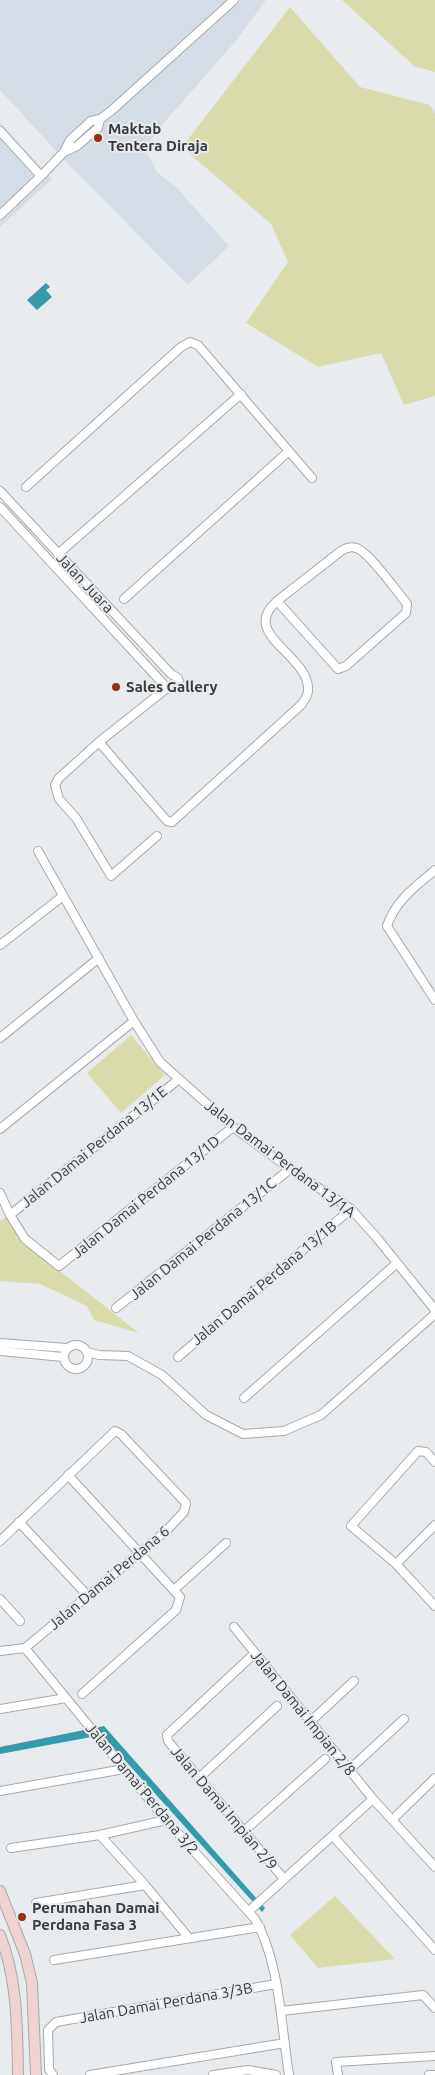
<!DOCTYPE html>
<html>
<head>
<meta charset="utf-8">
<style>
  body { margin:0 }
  canvas { display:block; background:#e7ebee }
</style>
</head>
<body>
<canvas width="435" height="2075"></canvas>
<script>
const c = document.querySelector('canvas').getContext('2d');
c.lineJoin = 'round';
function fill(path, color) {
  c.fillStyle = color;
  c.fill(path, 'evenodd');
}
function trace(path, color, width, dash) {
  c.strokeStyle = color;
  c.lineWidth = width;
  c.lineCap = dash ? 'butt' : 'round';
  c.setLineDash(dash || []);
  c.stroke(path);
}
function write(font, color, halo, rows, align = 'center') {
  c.font = font + ' Ubuntu,sans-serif';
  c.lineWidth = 4;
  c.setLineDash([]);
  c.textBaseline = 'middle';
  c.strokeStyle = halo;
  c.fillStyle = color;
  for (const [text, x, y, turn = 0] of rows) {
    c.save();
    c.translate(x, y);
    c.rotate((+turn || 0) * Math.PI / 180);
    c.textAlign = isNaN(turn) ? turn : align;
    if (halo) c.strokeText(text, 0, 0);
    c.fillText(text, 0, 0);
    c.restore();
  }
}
fill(new Path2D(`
  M0,0H266L235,42L160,127L145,149L157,172L176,187L229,246L188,285L69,165L0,90Z
  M0,122L52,179L0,227Z`), '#d4dde5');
fill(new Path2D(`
  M342,0H435V72L414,66Z
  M290,7L360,87L430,105L435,114V396L404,405L381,353L318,367L246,323L288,262L271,224L182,147Z
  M131,1035L165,1075L121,1113L87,1073Z
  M6,1217L19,1239L139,1333L94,1320L87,1306L40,1284L0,1281V1221Z
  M335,1896L395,1959L318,1968L290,1935Z`), '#d9dcaa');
fill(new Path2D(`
  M46,283L50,287L46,290L52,297L37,310L27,300Z
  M104,1726L265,1908L262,1912L102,1735L0,1754V1747Z`), '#359bab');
const minor = new Path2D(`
  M0,131L41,176L0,215
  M64,152L77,146L98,128L100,119
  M41,176L64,152L70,140L91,121L100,119L111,111L234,0
  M26,487L181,347L190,342L198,345L312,478
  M0,491L171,674L178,678L179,682L174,689L167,688L99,742L59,778L55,785L59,799L76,818L111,876L157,836
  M0,507L167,688
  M58,554L241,394
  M124,599L289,451
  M99,742L167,821L172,822L301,705C304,701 308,696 308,691C311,655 238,635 277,601L341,551C346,548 351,546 356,548C367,550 396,590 404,600L407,604L406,613L346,666L338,669L277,601
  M38,851L134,1021L160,1062L233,1127L290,1169L351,1209L377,1238L435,1310
  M435,870C415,887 395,901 387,926L435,1000
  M0,945L63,896
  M0,1038L99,958
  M0,1129L134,1021
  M0,1193L10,1215L25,1239L59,1266L233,1127
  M10,1215L179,1079
  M116,1308L290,1169
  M0,1343L67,1348
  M64 1357a12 12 0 1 1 24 0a12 12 0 1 1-24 0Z
  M0,1351L63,1357
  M87,1352L99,1355L128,1356L162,1375L206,1415L243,1434L284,1431L321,1415L435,1314
  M178,1357L351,1209
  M244,1398L397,1263
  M435,1462L426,1452L418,1451L351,1526L396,1564L435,1606
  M68,1475L180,1597L176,1610L82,1694
  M19,1522L88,1596
  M0,1541L115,1431L121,1434L186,1503L184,1512L166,1531L25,1648
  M396,1564L435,1525
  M175,1589L226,1543
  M0,1599L20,1621
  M234,1627L373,1799L435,1867
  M25,1648L166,1820L255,1919C280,1962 281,2026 289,2075
  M0,1651L25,1648
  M255,1653L167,1735L168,1741L284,1879
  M0,1709L66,1698
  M310,1722L354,1681
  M349,1770L404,1719
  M199,1778L277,1706
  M0,1791L124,1769
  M392,1820L435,1778
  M244,1831L325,1759
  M100,1835L145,1885L189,1938
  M333,1836L435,1950
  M11,1848L100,1835L166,1820
  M36,1903L145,1885
  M249,1911L373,1799
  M54,1960L260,1927
  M281,2011L423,1995L435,2008
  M53,2075L49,2069L48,2030L56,2022L276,1984
  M90,2075L285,2043
  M213,2075L248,2070L276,2075
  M338,2075L336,2062L435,2056
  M429,2075H435`);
const secondary = new Path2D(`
  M0,1891L25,1954L32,1983L36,2075
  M0,1935C18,1981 17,2027 18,2075`);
trace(minor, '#a6aaac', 10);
trace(secondary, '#a6aaac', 12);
trace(minor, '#fff', 8);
trace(secondary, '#eed3d1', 10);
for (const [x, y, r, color] of [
  [98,138,5,"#97300f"],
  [116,687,5,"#97300f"],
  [22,1917,5,"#97300f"]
]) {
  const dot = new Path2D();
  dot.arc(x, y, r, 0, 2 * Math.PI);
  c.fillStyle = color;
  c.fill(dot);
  trace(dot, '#e7ebee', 2);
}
write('bold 15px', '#393a3b', '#e7ebee', [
  ["Maktab",108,129],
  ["Tentera Diraja",108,146],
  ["Sales Gallery",126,687],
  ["Perumahan Damai",32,1908],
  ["Perdana Fasa 3",32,1925]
], 'left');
write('15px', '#393a3b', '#e7ebee', [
  ["Jalan Juara",85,583,47],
  ["Jalan Damai Perdana 13/1E",94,1147,-39],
  ["Jalan Damai Perdana 13/1A",280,1159,37],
  ["Jalan Damai Perdana 13/1D",146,1197,-39],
  ["Jalan Damai Perdana 13/1C",203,1239,-39],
  ["Jalan Damai Perdana 13/1B",264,1283,-40],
  ["Jalan Damai Perdana 6",109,1578,-40],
  ["Jalan Damai Impian 2/8",303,1713,51],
  ["Jalan Damai Perdana 3/2",142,1789,50],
  ["Jalan Damai Impian 2/9",224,1808,50],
  ["Jalan Damai Perdana 3/3B",166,2003,-10]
]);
</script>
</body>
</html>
